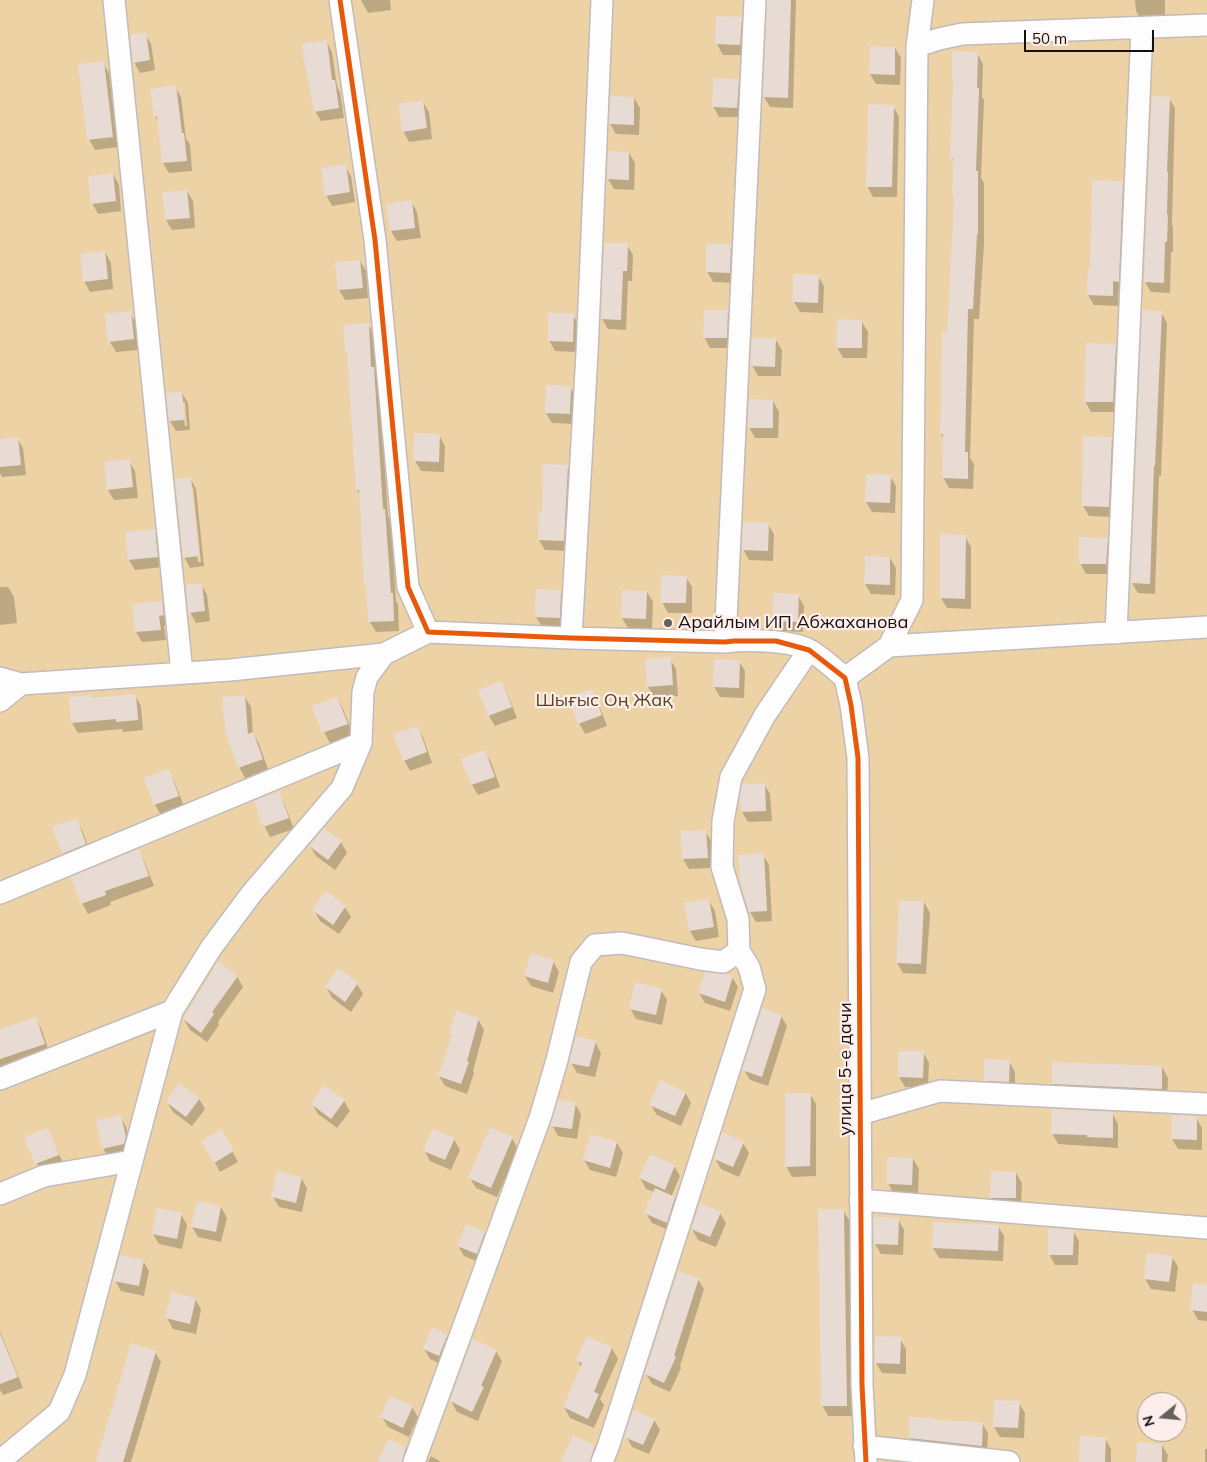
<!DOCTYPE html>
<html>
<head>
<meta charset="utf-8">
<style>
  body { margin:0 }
  #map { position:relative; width:1207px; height:1462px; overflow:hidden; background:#faf1ef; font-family:Mulish,sans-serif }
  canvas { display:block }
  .north { position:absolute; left:1137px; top:1392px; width:50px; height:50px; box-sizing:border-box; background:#feeeeb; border:1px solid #a19693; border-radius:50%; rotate:253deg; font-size:14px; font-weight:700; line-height:20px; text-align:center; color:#161110 }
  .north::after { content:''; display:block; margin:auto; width:18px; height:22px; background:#665f5e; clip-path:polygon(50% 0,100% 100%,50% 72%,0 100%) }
  .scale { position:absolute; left:1024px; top:30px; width:130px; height:22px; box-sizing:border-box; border:2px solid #161110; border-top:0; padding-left:6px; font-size:15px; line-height:18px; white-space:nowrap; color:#161110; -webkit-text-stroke:4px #feeeeb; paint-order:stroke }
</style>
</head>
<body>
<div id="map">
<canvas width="1207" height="1462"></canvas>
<div class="north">N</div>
<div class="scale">50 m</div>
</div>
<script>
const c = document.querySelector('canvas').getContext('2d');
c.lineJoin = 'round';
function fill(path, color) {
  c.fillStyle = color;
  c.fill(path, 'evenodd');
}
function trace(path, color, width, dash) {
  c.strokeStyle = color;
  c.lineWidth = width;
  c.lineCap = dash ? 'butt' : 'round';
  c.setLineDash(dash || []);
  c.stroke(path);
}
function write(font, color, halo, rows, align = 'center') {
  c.font = font + ' Mulish,sans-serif';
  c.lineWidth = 4.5;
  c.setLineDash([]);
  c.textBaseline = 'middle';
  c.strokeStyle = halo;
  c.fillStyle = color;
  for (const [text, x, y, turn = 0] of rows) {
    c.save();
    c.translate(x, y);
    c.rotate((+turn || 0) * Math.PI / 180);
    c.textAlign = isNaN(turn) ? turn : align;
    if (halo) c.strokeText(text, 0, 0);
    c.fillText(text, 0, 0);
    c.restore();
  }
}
fill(new Path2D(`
  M0,0H1207V1462H0ZM1147,1402H1177V1432H1147Z`), '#edd2a5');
fill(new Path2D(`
  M361,0H390L391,10L368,13Z
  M769,0H796L793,108L770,107L764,97Z
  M1135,0H1165V20L1142,21L1136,11Z
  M718,18L741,19L747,29L746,55H723L717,44Z
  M145,34L151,44L155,70L140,73L134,62Z
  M326,41L332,52L337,86L340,92L344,118L321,121L315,111Z
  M895,48L901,58L900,85L876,84L870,74Z
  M977,53L983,64L982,97L984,100L981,178L984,183V244L979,319H974L970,458L974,464L973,489L949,488L943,477L944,439L941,434L948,333L955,199L953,196L954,162L952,158L955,81L953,78Z
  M103,63L109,73L118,147L95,150L89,139Z
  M738,81L744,91L743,117H719L713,106Z
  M175,87L181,97L186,139L190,144L192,171L169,173L163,163L159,123L155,116Z
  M634,98L640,108L639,135L616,134L610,124Z
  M1169,98L1175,108L1172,224L1173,227V252H1171L1170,293L1151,292L1145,282Z
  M423,102L429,112L432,139L409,142L403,131Z
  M893,106L899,117L897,197H873L867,186Z
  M629,153L635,163L634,190L614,189L608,179Z
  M345,166L351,176L355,202L332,206L326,195Z
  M113,174L119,185L121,211L98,214L92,203Z
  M1122,182L1128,193L1124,292L1118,291V306L1094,305L1088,295L1091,270Z
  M187,191L193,201L195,228L172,230L166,220L163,193Z
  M411,201L417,212L421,238L397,241L391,231L388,205Z
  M627,245L633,255L632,281H628L626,330L608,329L602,319Z
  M730,246L736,256L735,283L713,282L707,271Z
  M105,252L111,263L113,289L90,292L84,281Z
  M360,261L366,271L368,298L345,300L339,290L336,263Z
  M818,276L824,286L823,313L800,312L794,302Z
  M727,312L733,322L732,348H710L704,337Z
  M1161,312L1167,323L1161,476H1159L1155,594L1138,593L1132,583Z
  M130,313L136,323L139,350L116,352L110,342Z
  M573,315L579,325L578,352L555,351L549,340Z
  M862,322L868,332L867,358H843L837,347Z
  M368,324L374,335L376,374L379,379L388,516L391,521L396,601L398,604L399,631L376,632L370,622L360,495L357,490L349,357L346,352Z
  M776,340L782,350L781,376H758L752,365Z
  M1115,345L1121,356L1119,412H1091L1085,401Z
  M570,387L576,397V424L552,423L546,413Z
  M182,393L188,403L190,430L176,431L170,421L168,394ZM182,402H185L187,426H185Z
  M773,401L779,412L778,438H755L749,427Z
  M415,434L439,435L445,446L444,472L421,471L415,461Z
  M17,438L23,448L26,475L2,477L0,473V440Z
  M1111,438L1117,448L1114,517L1089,516L1083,506Z
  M129,461L135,471L138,498L114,500L108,490Z
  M567,466L573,477L569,551L545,550L539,540L543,513Z
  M890,476L896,486L895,513L872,512L866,502Z
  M190,478L196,489L204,566L190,568L184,557ZM190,487H193L201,562H198Z
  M768,524L774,534L773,561L749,560L743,549Z
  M154,531L160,541L163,567L135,570L129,560Z
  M942,536H965L971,547V609L947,608L941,598Z
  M1107,539L1113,549L1112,574H1086L1080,563Z
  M890,558L896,568L895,595L871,594L865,584Z
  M686,577L692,587V613H668L662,602Z
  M201,584L207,595L210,621L196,623L190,612Z
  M0,587H8L14,597L17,623L0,625Z
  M560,591L566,602L565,628L542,627L536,617Z
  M647,592L653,602L652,629L628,628L622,618Z
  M798,595L804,606L803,632L780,631L774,621Z
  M162,603L167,613L169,625L164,626L166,640L142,642L136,632L134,605Z
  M670,659L676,669L678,696L654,697L648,687Z
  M739,661L745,671L744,698L720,697L714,687Z
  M502,682L507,693L517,718L495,726L489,716Z
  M591,690L597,700L607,726L585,734L579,723Z
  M135,695L141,706L143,730L123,732L122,729L78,733L72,723L90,696L92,699Z
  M245,697L251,707L253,733L259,744L268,769L245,778L239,767Z
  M337,698L343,709L353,734L330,743L324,732L314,707Z
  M417,727L423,737L432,763L410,771L404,760Z
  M485,752L491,762L500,787L478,795L472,785L463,760Z
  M168,771L174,781L184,806L161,815L155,805Z
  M764,784L770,794L772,821L748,822L742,812Z
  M278,793L284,803L294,829L270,837L265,827L255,802Z
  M76,819L82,830L91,854L69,864L63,853Z
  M705,831L711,841L713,868L689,869L683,859Z
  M341,842L347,853L335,870L316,856L310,846Z
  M138,850L144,861L154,886L110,902L111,905L88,914L82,903Z
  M763,855L769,865L772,921L756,922L750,912Z
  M709,901L715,911L719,937L696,941L690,931Z
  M924,902L930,913L926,974L903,973L897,963Z
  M345,907L351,917L339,934L320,921L314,910Z
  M553,961L559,972L553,993L531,986L525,976Z
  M338,970L357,984L363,994L351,1012L332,998L326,987Z
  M237,976L243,987L218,1022L219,1025L207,1042L190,1030L184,1020Z
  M732,977L738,987L730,1011L705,1003L699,993Z
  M661,990L667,1000L662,1025L636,1019L630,1008Z
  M781,1016L787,1026L768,1086L750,1080L744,1070Z
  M35,1018L41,1028L50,1054L0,1076V1035Z
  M478,1019L484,1030L473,1071L474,1073L467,1094L445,1086L439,1076L453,1038L451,1034Z
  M595,1042L601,1053L595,1077L577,1073L571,1062Z
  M923,1052L929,1063L928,1088L905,1087L899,1077Z
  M1009,1061L1015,1072V1092L991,1091L985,1080Z
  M1162,1067L1168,1078L1167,1099L1059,1094L1053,1084Z
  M685,1092L691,1103L681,1126L657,1115L651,1105Z
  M810,1094L816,1104V1176L792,1177L786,1166Z
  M199,1099L205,1109L192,1126L173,1112L167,1102Z
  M344,1101L350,1111L337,1128L318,1114L312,1104Z
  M575,1104L581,1114L577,1139L558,1136L552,1125Z
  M1112,1113L1118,1124V1148L1058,1144L1052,1133Z
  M120,1116L126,1127L131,1148L129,1154L109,1159L103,1148Z
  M1196,1117L1202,1128V1150L1178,1149L1172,1139Z
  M47,1129L64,1165L42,1174L26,1138Z
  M221,1131L238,1162L220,1172L203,1141Z
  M512,1138L518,1149L497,1197L476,1188L470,1178Z
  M454,1139L460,1150L451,1170L430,1161L424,1150Z
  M617,1143L623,1153L616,1177L590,1170L584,1160Z
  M743,1143L749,1153L739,1177L721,1169L715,1159Z
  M913,1159L919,1169L918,1195L894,1194L888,1183Z
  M674,1166L680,1176L671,1197L674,1198L680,1209L673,1232L652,1223L646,1213L655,1192L646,1189L640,1178Z
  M1016,1173L1022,1183L1021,1208H997L991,1197Z
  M301,1178L307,1188L302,1212L279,1207L273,1197Z
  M221,1207L227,1218L221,1242L198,1237L192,1227Z
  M843,1210L849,1220L852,1416H828L822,1405Z
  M720,1213L726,1223L716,1247L698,1240L692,1229Z
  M181,1214L187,1225L182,1249L159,1244L153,1234Z
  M898,1219L904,1230L903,1255L881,1254L875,1244Z
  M934,1223L998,1226L1004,1236L1003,1261L939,1258L933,1248Z
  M1073,1231L1079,1241L1078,1265H1055L1049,1254Z
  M484,1233L490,1243L483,1264L464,1256L458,1246Z
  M1172,1257L1178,1267L1175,1292L1151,1289L1145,1279Z
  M143,1261L149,1271L144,1296L121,1291L115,1280Z
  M698,1279L704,1289L680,1366L681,1368L670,1392L652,1384L646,1374Z
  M1207,1286V1321L1198,1320L1192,1309Z
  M195,1299L201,1309L196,1334L173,1329L167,1318Z
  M0,1331L23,1388L3,1395L0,1390Z
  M447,1335L453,1345L445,1366L430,1359L424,1349Z
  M900,1339L906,1349V1374L882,1373L876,1363Z
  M612,1348L618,1359L600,1399L604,1405L594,1428L570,1418L564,1407L581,1367L578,1361Z
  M496,1351L502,1361L478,1421L457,1412L451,1401Z
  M155,1352L161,1362L131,1462H99Z
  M1019,1403L1025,1413L1024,1438L1000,1437L994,1427Z
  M412,1407L418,1417L409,1437L388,1427L382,1417Z
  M654,1420L660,1430L649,1454L632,1447L626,1436Z
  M935,1421L982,1423L988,1433L987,1456L916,1448L910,1438Z
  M1105,1438L1111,1449V1462H1080Z
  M1162,1445L1168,1455L1167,1462H1137Z
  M595,1446L601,1456L599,1462H565Z
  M405,1448L411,1458L410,1462H381Z
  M1205,1449H1207V1462H1205Z
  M431,1456L441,1462H428Z`), '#0003');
fill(new Path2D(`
  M767,0H791L788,98L763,97Z
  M716,16L742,17L740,45L715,44Z
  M146,32L150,60L133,63L130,35Z
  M327,40L332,80H335L339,108L314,112L301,44Z
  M870,46L895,47V75L869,74Z
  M952,51L978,52L977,88H979L976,171H978V234H977L973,309H968L965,452H968V479L942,478L943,434H940L942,331L947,332L954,197H952L953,158H950L953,78H952Z
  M104,61L113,137L87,140L78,64Z
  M713,78L739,79L737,108L712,107Z
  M176,85L182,133H184L187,161L162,163L157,116L154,117L150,89Z
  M610,96L634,97V125L609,124Z
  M1152,96L1170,97L1167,172H1168L1167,215H1168L1167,242H1165L1164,283L1144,282Z
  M423,100L427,128L402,132L398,104Z
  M868,104L894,105L892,187H866Z
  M608,151L629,152V180L607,179Z
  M346,164L350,192L325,196L321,168Z
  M113,173L116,201L91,204L88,176Z
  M1092,180L1123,181L1119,282L1113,281V296L1087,295L1088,268H1090Z
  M187,190L190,218L165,220L162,192Z
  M412,200L415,228L390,231L386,204Z
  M604,243H628L627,271H623L621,320L601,319Z
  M706,244H731L730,273L706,272Z
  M105,251L108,279L83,282L80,254Z
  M360,260L363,288L338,290L335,262Z
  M793,274L819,275L818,303L792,302Z
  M704,310H728L727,338H703Z
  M1142,310L1162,311L1155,466H1154L1150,584L1131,583Z
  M131,311L134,339L108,342L105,314Z
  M548,313H574L573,342L548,341Z
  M837,319L862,320V348H836Z
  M369,323L371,367H374L383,509H385L391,593H393L394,621L368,622L366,585H364L359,490L356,491L347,353H345L343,325Z
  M752,338H776L775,367L750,366Z
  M1086,343L1116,344L1113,402H1084Z
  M546,385L571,386L570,414L545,413Z
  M182,392L185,420L169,421L166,393Z
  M749,399L773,400V428H748Z
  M414,433L440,434L439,462L413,461Z
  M1083,436L1112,437L1109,507L1082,506Z
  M18,437L21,465L0,467V439Z
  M130,459L133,487L107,490L104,462Z
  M543,464L568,465L564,541L538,540L539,512H542Z
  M866,474L891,475L890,503L865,502Z
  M191,477L199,556L183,558L175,479Z
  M743,522L769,523L768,551L742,550Z
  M155,529L158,557L128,560L125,532Z
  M940,534L966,535L965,599L940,598Z
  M1079,537L1108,538L1106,564H1079Z
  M865,556L890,557V585L864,584Z
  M661,575L687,576L686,603H660Z
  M202,583L205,611L188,613L186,585Z
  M536,589L561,590L560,618L535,617Z
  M622,590L647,591L646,619L621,618Z
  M773,593L799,594L798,622L772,621Z
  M162,601L164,615L159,616L161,630L135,632L132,604Z
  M671,657L673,685L647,687L645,659Z
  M714,659L740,660L739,688L713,687Z
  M502,681L512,707L488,716L478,690Z
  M592,689L602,715L578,724L568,697Z
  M136,694L138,720L116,722V719L71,723L69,697L91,695V698Z
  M245,695L248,734L253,732L263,759L238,768L225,731L222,697Z
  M337,697L348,724L322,733L312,706Z
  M418,726L427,752L403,761L393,734Z
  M485,750L495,777L471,785L461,759Z
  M169,769L179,796L154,805L144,778Z
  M765,783L766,811L741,812L740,797L742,784Z
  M279,791L289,818L263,827L254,801Z
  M77,818L86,844L62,854L52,827Z
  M324,828L342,841L328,860L309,846Z
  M706,830L708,858L682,859L680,831Z
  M139,849L149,876L105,891L106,895L81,904L71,877Z
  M764,853L767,911L749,912L740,882L738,855Z
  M326,891L346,906L333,925L312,910Z
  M709,899L714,927L689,931L684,903Z
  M899,901H924L921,964L896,963Z
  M531,953L554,960L548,983L524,976Z
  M218,961L238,976L212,1012L214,1014L201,1033L183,1019Z
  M338,968L358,983L345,1002L325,987Z
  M705,972L725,974L733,976L725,1002L698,993Z
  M635,982L662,989L656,1015L629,1009Z
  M762,1008L782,1015L762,1077L742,1070Z
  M456,1011L479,1018L467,1061L469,1062L461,1084L438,1076L452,1035L449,1034Z
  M36,1017L45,1044L0,1059V1029Z
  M576,1036L596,1041L589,1067L569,1063Z
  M898,1051H924L923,1078L898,1077Z
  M984,1059L1010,1060L1009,1082L984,1081Z
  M1052,1062L1162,1066V1089L1052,1084Z
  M660,1080L686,1092L675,1116L649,1105Z
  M179,1083L200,1098L186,1117L166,1102Z
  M324,1085L345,1100L331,1119L311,1104Z
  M785,1093H811L810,1166L785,1167Z
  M558,1100L576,1102L572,1129L550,1126Z
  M1052,1109L1113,1112V1138L1087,1137V1135L1051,1134Z
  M121,1115L126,1137L124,1144L102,1149L96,1120Z
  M1172,1115L1197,1116V1140L1171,1139Z
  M490,1127L513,1137L491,1188L468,1178Z
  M48,1128L59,1155L35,1164L24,1137Z
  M221,1129L234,1151L214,1163L201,1141Z
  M432,1129L455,1138L445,1160L423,1151Z
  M722,1132L744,1142L733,1167L714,1159Z
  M591,1134L617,1142L610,1168L583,1160Z
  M650,1154L675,1165L665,1190L639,1178Z
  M887,1157L913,1158L912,1185L887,1184Z
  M277,1171L302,1177L296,1203L271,1197Z
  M991,1171L1016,1172V1198H990Z
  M655,1188L675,1197L667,1223L644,1213Z
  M197,1201L221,1206L216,1232L191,1227Z
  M700,1203L721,1212L710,1237L691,1229Z
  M157,1208L182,1213L177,1239L152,1234Z
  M818,1209H844L847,1406H821Z
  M873,1217L899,1218L898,1245L874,1244Z
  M933,1222L999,1225L998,1251L932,1248Z
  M466,1224L485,1232L477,1254L457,1246Z
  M1048,1228L1074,1230L1073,1255H1048Z
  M1147,1253L1173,1256L1169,1282L1144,1279Z
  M120,1255L144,1260L139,1286L113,1281Z
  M678,1271L699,1278L674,1356L676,1357L664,1383L645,1374Z
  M1193,1283L1207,1285V1312L1190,1310Z
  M171,1292L196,1298L190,1324L165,1318Z
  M432,1327L448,1334L439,1356L423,1349Z
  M0,1333L18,1377L0,1384Z
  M587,1336L612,1348L594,1392L599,1394L588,1419L563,1407L582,1363L576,1361Z
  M875,1336L901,1337L900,1364L875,1363Z
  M472,1339L497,1350L481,1386L484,1387L472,1412L450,1401Z
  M131,1343L156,1351L140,1406L123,1462H96Z
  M390,1396L413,1406L403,1428L380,1417Z
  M994,1400L1020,1401L1018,1428L993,1427Z
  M633,1410L655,1419L643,1445L624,1437Z
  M909,1417L935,1418V1420L983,1422L982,1446L909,1438Z
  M573,1435L595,1445L590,1462H561Z
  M1080,1436L1106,1437L1105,1462H1079Z
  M388,1439L406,1447L402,1462H378Z
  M1137,1442L1162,1444V1462H1136Z`), '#e8dbd4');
const minor = new Path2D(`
  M114,0L182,673
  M340,0L375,240L408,587L428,632L571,638L725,642C746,639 793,640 811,651C823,658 834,669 845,678
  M923,0L917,46L912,600L889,646L1207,627
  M917,46L939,39L962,34L1207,25
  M1116,633L1142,28
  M571,638L587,353L602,0
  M725,642L755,0
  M0,678L21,684L230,670L384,654L428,632
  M845,678L851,705L858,758L862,1385L866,1462
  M845,678L889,646
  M0,701L21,684
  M0,893L361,743
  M0,1079L172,1011
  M860,1114L940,1091L1207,1104
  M0,1194L44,1176L132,1161
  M860,1200L1207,1228
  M864,1446L1009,1462
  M0,1461L59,1412L75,1375L172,1011L211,948L252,893L342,788L361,743L363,692L367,677L384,654
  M414,1462L541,1115L557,1060L581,962L595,945L622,943L700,959L723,962L739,951L738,919L722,867L723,821L731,777L765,715L809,650
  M602,1462L608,1447L755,989L749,967L739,951`);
trace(minor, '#c2bbba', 24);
trace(minor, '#fefdfd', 21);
trace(new Path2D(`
  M340,0L375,240L408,587L428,632L571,638L725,642L734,641H776L809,650L845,678L851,705L858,758L862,1385L866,1462`), '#e8590c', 5);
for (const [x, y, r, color] of [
  [668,623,5,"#665f5e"]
]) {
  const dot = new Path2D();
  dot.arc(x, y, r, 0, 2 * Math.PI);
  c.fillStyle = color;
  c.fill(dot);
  trace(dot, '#feeeeb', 2);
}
write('18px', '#161110', '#feeeeb', [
  ["Арайлым ИП Абжаханова",678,623]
], 'left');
write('18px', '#574421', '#feeeeb', [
  ["Шығыс Оң Жақ",604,701]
]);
write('18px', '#161110', '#feeeeb', [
  ["улица 5-е дачи",846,1069,-90]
]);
</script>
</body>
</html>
